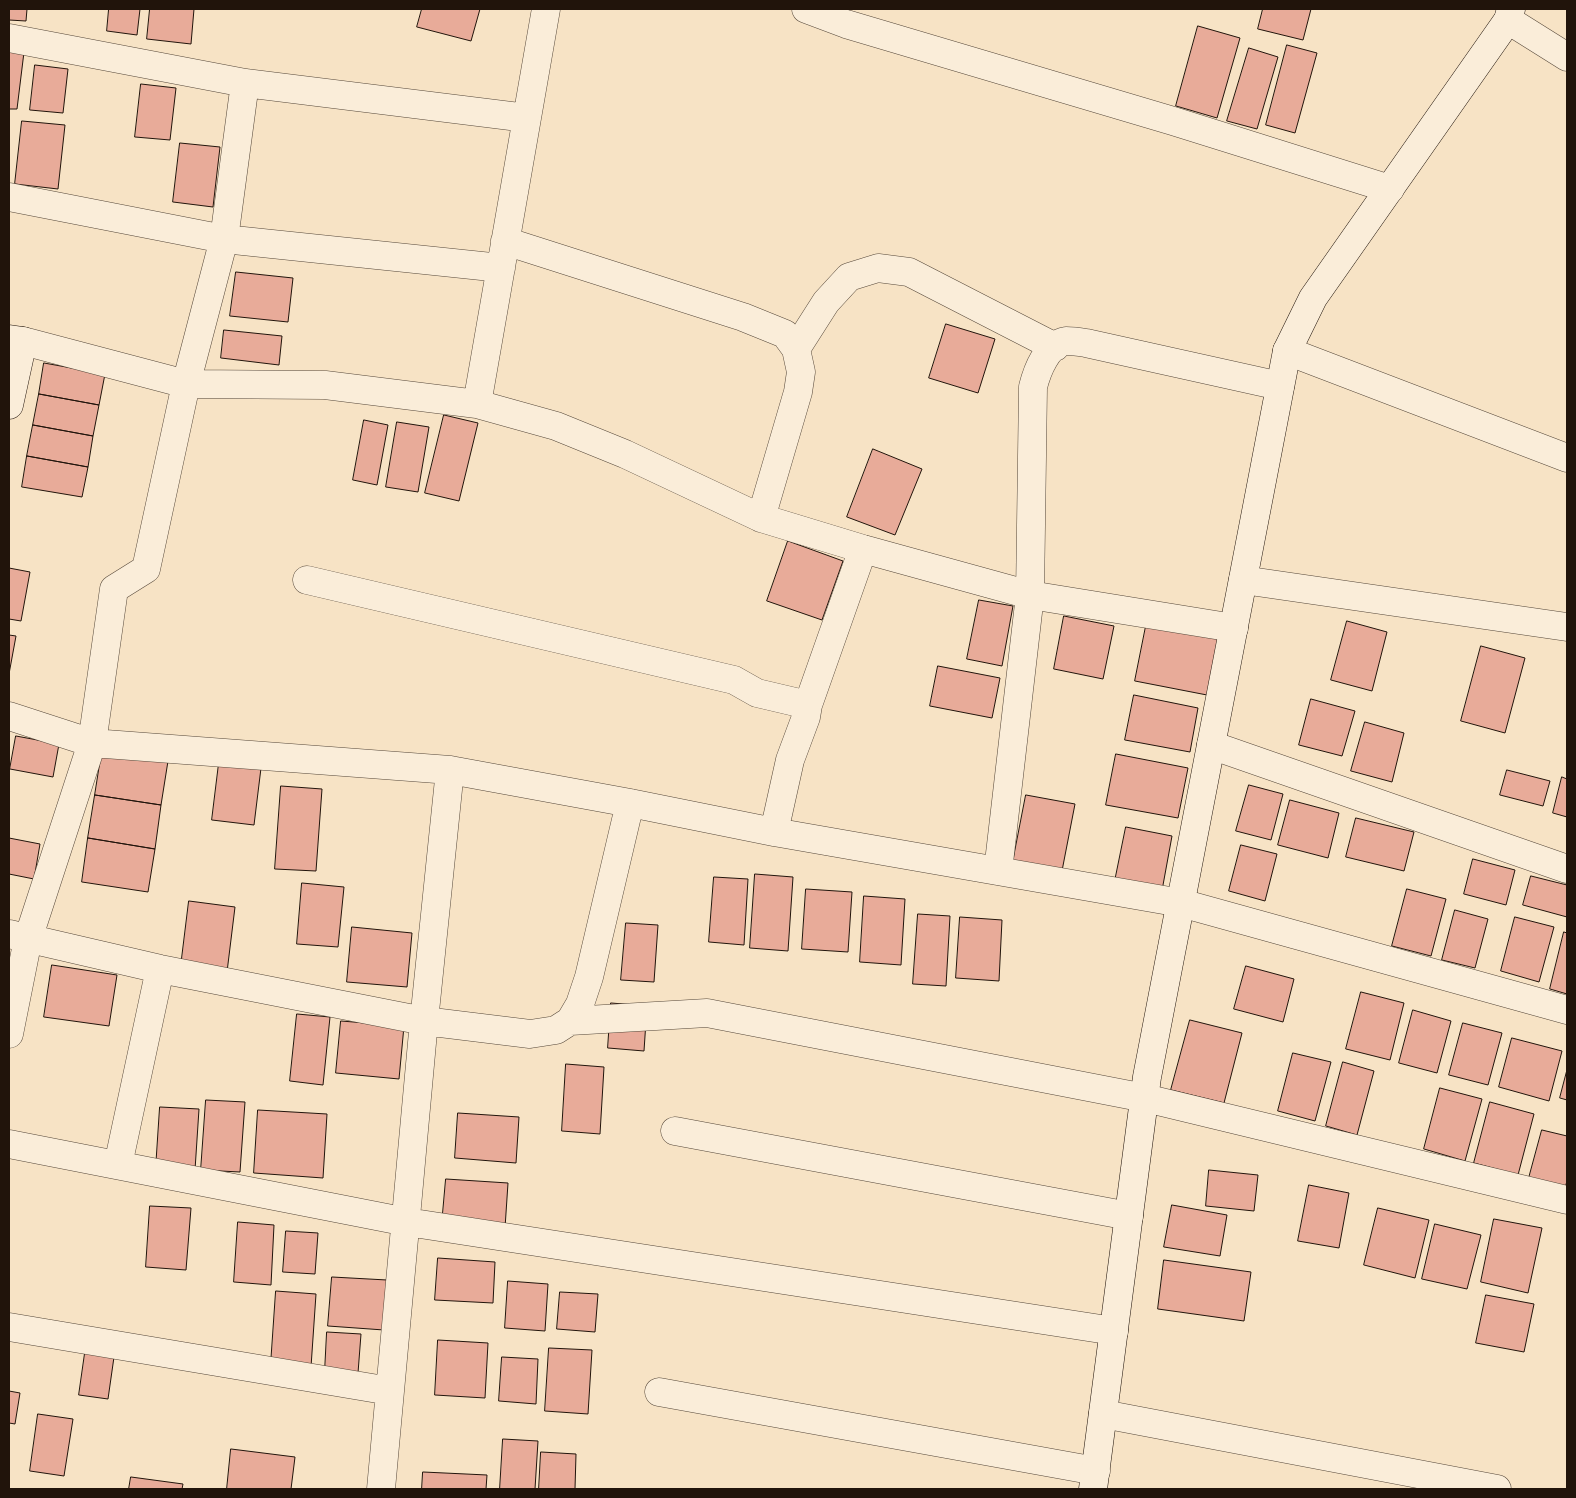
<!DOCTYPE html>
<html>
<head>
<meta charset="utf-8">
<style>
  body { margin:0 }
  #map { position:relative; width:1576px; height:1498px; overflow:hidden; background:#f7e3c5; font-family:"IM FELL Double Pica",serif }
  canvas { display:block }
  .frame { position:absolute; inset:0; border:10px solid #21140b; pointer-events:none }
</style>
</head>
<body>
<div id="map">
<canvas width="1576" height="1498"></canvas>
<div class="frame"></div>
</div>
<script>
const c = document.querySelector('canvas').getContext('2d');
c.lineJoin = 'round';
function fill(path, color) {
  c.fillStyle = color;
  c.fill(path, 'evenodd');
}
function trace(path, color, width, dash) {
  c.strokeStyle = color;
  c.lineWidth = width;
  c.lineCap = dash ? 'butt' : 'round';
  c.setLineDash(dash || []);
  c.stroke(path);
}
const building = new Path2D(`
  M9,9H27L26,21L9,20Z
  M109,9H140L137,35L107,31Z
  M150,9H194L191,44L147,39Z
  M422,9H480L471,41L417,27Z
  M1263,9H1311L1303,40L1258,29Z
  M1198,26L1240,38L1217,118L1176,106Z
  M1287,45L1317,53L1295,133L1266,125Z
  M1249,48L1278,57L1257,129L1227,121Z
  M9,51L24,52L17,109H9Z
  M35,65L68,69L63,113L30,110Z
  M141,84L176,88L170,140L135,137Z
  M22,121L65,125L58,189L15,184Z
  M180,143L220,147L213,207L173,202Z
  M236,272L293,278L288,322L230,316Z
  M946,324L995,339L978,393L929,378Z
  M224,330L282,336L279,365L221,358Z
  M44,363L105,374L99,405L39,394Z
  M39,394L99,405L93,436L33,425Z
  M444,415L478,423L459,501L425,493Z
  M364,420L388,425L377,485L353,480Z
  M397,422L429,427L418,492L386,487Z
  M33,425L93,436L88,467L27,456Z
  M873,449L922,469L895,535L847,517Z
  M27,456L88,467L82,497L22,487Z
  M788,541L843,561L822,620L767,601Z
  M9,568L30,572L21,621L9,619Z
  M979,600L1013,606L1002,666L967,659Z
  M1064,616L1114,626L1103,679L1054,669Z
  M1347,621L1387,632L1372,691L1331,680Z
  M1146,626L1218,639L1207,695L1135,681Z
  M9,635L16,636L9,674Z
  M1481,646L1525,658L1505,733L1461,721Z
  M938,666L1000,678L992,718L930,706Z
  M1134,695L1198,708L1190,752L1125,740Z
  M1311,699L1355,711L1342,756L1299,745Z
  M1365,722L1404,733L1392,782L1351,771Z
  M16,736L59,744L53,777L10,769Z
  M102,751L168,761L161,805L95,795Z
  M1116,754L1188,768L1178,818L1106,805Z
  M219,763L261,768L254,825L212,820Z
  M1507,770L1550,781L1543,806L1500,795Z
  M1562,777L1567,779V817L1553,813Z
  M1249,785L1283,794L1271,840L1236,831Z
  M281,786L322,789L316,871L275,869Z
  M95,795L161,805L155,849L88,838Z
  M1026,795L1075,804L1061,876L1012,867Z
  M1290,800L1339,813L1328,858L1278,845Z
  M1356,818L1414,832L1404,871L1346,857Z
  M1126,827L1172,836L1161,896L1114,886Z
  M9,838L40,844L34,879L9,874Z
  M88,838L155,849L148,892L82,882Z
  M1241,845L1277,854L1265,901L1229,891Z
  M1473,859L1515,870L1506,905L1464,894Z
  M755,874L793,877L788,951L750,948Z
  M1531,876L1567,885V917L1523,905Z
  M714,877L748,879L744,945L709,942Z
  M302,883L344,887L338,947L297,944Z
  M806,889L852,892L848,952L802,949Z
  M1407,889L1446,899L1431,956L1392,946Z
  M864,896L905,899L901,965L860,962Z
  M189,901L235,907L227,972L181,966Z
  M1455,910L1488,919L1475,968L1442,960Z
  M918,914L950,916L946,986L913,984Z
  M960,917L1002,920L999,981L956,978Z
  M1515,917L1554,927L1539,982L1501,971Z
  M626,923L658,925L654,982L621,980Z
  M352,927L412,933L407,987L347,982Z
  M1564,932L1567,933V994L1550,989Z
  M52,965L117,975L109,1026L44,1017Z
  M1246,966L1294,979L1283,1022L1234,1009Z
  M1361,992L1404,1003L1390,1060L1346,1049Z
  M611,1003L647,1006L644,1051L608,1048Z
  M1413,1010L1451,1021L1437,1073L1399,1063Z
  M297,1014L330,1017L323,1085L290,1081Z
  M1190,1020L1242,1033L1224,1103L1171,1090Z
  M341,1021L404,1026L399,1079L336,1073Z
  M1463,1023L1502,1033L1488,1085L1449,1075Z
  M1512,1038L1562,1051L1549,1101L1499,1087Z
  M1293,1053L1331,1062L1315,1121L1278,1111Z
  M1343,1062L1374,1071L1357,1135L1326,1126Z
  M566,1064L604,1067L600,1134L562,1131Z
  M1567,1070V1100L1560,1098Z
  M1440,1088L1482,1099L1465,1161L1424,1149Z
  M206,1100L245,1102L240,1172L201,1170Z
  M1490,1102L1534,1114L1518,1175L1474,1163Z
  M160,1107L199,1109L195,1170L156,1168Z
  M258,1110L327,1114L323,1178L254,1173Z
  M458,1113L519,1117L516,1163L455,1158Z
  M1542,1130L1567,1136V1181L1565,1188L1529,1178Z
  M1209,1170L1258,1175L1254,1211L1206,1206Z
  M446,1179L508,1183L505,1228L442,1224Z
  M1309,1185L1349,1193L1339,1248L1298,1241Z
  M1172,1205L1227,1215L1220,1256L1164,1247Z
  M150,1206L191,1208L186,1270L146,1267Z
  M1378,1208L1429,1220L1415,1278L1364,1265Z
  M1494,1219L1542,1228L1528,1293L1481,1282Z
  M238,1222L274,1225L271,1285L234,1282Z
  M1435,1224L1481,1235L1467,1289L1422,1279Z
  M286,1231L318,1233L315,1274L283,1272Z
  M438,1258L495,1262L493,1303L435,1300Z
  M1164,1260L1251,1272L1244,1321L1158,1309Z
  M332,1277L387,1280L384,1330L328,1326Z
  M508,1281L548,1284L545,1331L505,1328Z
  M276,1291L316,1294L311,1367L271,1364Z
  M560,1292L598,1294L595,1332L557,1329Z
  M1486,1295L1534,1304L1524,1352L1476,1343Z
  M327,1332L361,1334L358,1373L325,1371Z
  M438,1340L488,1343L485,1398L435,1395Z
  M549,1348L592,1350L588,1414L545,1411Z
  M85,1353L114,1357L108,1399L79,1395Z
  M502,1357L538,1359L536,1404L499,1401Z
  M9,1391L20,1393L15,1424L9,1423Z
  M38,1414L73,1419L64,1476L30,1471Z
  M503,1439L538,1441L535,1489H500Z
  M231,1449L295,1457L291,1489H227Z
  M541,1452L576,1454L575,1489H539Z
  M423,1472L487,1475L486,1489H422Z
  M131,1477L183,1484L182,1489H129Z`);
fill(building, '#e8ab99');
trace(building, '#21140b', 1);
const street = new Path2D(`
  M806,9L846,24L1173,121L1390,189
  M1508,20L1567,57
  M9,38L245,83L527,118
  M9,197L224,239L501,268
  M505,241L743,317L785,334L796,349L801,372L798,392L761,518
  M23,341L186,384L325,385L477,404L556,426L625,454L761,518L863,549L1030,595L1234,628
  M796,349L826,302L849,277L878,268L909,272L1055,347
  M1287,351L1567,458
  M477,404L546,9
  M307,580L734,680L757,693L808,705L806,717L790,760L774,832
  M1243,580L1567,627
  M808,705L863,549
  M9,716L92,743L450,770L630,803L774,832L1181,903L1567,1010
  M1211,745L1567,869
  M998,871L1030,595L1033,387C1037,371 1047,344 1066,341C1072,341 1080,342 1086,343L1280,386
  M9,934L160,969L424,1021L530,1034L556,1030L570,1021L580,1004L589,977L630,803
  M570,1021L707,1013L1145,1098L1567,1200
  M9,1034L28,939L92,743L114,589L146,569L186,384L224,239L245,83
  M675,1131L1129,1216
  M9,1144L407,1222L1114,1331
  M118,1165L160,969
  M9,1327L390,1391
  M659,1392L1096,1471
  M1103,1414L1497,1489
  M381,1489L424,1021L450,770`);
const secondary = new Path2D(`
  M9,339L23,341L9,405
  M1093,1489L1147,1077L1287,351L1313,298L1508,20L1511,9`);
trace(street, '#56483a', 29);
trace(secondary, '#21140b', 29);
trace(street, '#faedd9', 28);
trace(secondary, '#faedd9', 28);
</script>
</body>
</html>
